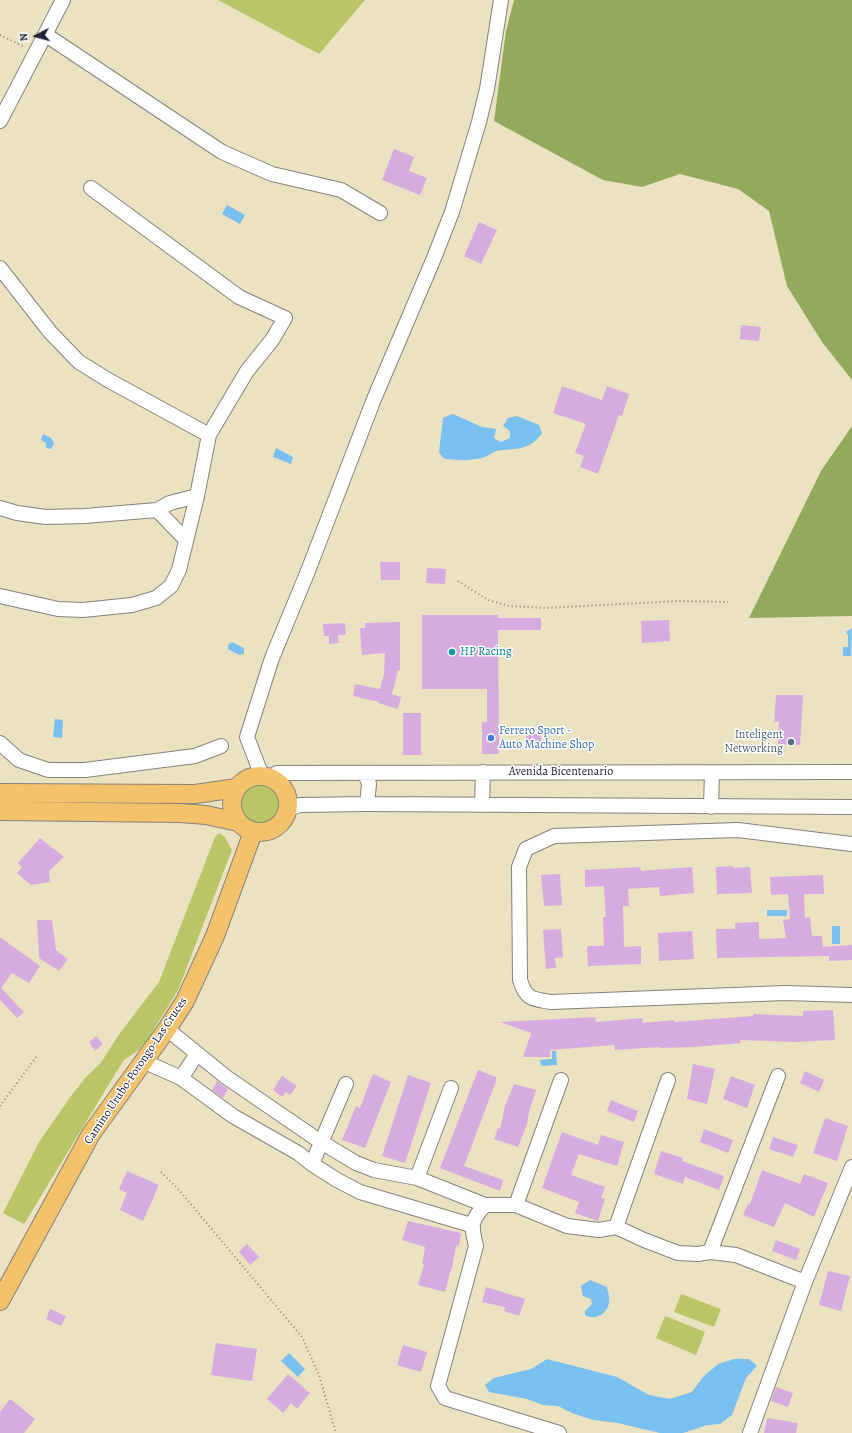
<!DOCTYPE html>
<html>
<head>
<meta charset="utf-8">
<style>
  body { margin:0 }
  #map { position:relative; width:852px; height:1433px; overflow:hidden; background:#ebe2c2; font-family:Alegreya,serif }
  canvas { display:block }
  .north { position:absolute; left:16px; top:16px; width:40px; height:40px; -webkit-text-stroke:3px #fff; paint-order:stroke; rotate:264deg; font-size:11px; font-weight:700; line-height:16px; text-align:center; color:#22223b }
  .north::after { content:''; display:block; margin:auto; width:14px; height:18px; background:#22223b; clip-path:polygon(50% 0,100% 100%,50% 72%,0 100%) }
</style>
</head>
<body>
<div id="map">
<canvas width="852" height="1433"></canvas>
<div class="north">N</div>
</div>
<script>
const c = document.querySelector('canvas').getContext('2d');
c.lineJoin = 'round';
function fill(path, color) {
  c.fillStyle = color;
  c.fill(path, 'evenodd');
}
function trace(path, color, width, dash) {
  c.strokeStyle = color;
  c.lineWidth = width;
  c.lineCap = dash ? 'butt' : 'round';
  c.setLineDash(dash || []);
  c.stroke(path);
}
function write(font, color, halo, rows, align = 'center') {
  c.font = font + ' Alegreya,serif';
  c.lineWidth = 3;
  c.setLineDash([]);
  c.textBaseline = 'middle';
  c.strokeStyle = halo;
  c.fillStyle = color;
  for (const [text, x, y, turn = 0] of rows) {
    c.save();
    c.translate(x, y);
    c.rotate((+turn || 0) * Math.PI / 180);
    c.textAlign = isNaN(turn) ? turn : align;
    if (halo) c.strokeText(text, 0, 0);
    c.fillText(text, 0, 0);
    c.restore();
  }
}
fill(new Path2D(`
  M218,0H365L319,54Z
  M239 804a20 20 0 1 1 40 0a20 20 0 1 1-40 0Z
  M219,833L225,837L232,850L178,990L148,1039L139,1050L124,1060L117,1071L24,1224L3,1213L39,1142L71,1096L86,1077L100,1064L120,1033L159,982L215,837Z
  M681,1294L721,1309L714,1327L674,1312Z
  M665,1316L705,1332L696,1355L656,1338Z`), '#bac567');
fill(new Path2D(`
  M514,0H852V380L822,342L787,286L769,211L738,189L680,174L642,187L603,180L494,121L506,31Z
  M852,426V616L749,618L821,471Z`), '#93aa5c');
fill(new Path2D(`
  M227,205L245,215L240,224L222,214Z
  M453,414L482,427L496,429L494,438L501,442L510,438V431L503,426L508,418L517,416L539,425L542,433C530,451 516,448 496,451C492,452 489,456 485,457C471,461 456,461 443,458L439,452L443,418Z
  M43,434L51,438L54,443L51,449L46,448V443L41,440Z
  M276,448L293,457L291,464L273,457Z
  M852,628L851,656H843V647H848V635L846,632Z
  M232,642L244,648V654L239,655L228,649V645Z
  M55,719L63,720L62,738L53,737Z
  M767,910H787V916H767Z
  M832,926H840V944H832Z
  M552,1051H556L557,1065L541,1066L540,1060L552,1059Z
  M590,1280L607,1287C608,1292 610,1298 609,1303C607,1314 595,1321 585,1315V1311L592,1304L591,1299L583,1296L581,1286Z
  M289,1353L305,1369L298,1377L281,1361Z
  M547,1359L617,1377L649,1395L670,1399L692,1392L703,1377L718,1364L734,1359H749L757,1366L746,1378L732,1415L720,1424L707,1425L683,1433H660L618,1423L593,1420L572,1413L558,1406L543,1405L527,1399L489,1392L485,1385L494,1378L531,1369Z`), '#79bff0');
fill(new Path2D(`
  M394,149L414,157L409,171L427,178L420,195L382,180Z
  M479,222L497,230L481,264L464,256Z
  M741,325L761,327L759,341L740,339Z
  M562,386L602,400L607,386L629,394L622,416L619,415L598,474L580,467L584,456L575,453L586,424L553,413Z
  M380,562H400V580H381Z
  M427,568L446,569L445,584L426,583Z
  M422,615H498V618H541V630H498L499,754H482V722H487V689H422Z
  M669,620L670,641L642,643L641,621Z
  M400,622V670H398L392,694L401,697L398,709L378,703L379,702L353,696L355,684L380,689L384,674L385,653L362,655L360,628H365V623Z
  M345,623L346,635H338L339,643L329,644V636H324L323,624Z
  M776,695H803L800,745L778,744L779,722H774Z
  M403,713H421V755H403Z
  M526,734H541V747L527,748Z
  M40,838L64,857L49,871L50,882L31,885L17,873L22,867L18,863Z
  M733,866V868L750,867L752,893L717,894L716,867Z
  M640,867L641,871L692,867L694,893L660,896L659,887L628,889L629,906H623L624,947L641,946V964L588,966L587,946H604L603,917H606L604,886L585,887V870Z
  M560,874L562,905L544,906L541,875Z
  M823,875L824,894H804L805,918L810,917L812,936H822L823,947L852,945V960L829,961V956L717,958L716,929H735V923L759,922V939L786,938L783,920L790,919L788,894L771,895L770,877Z
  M37,920H52L56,950L68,959L59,971L39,958Z
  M561,929L563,957L555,958L556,968L546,969L543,930Z
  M692,931L694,959L659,961L658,933Z
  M0,937L40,966L29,983L12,973L1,988L24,1012L17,1018L0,1000Z
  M833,1010L835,1040L794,1042L740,1040L741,1043L693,1047L660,1048V1047L615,1050L614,1045L550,1050V1057H523L531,1033L500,1022L595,1017L596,1022L642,1018L643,1023L674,1020V1022L753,1016V1014L803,1016V1011Z
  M96,1036L103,1044L95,1051L89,1042Z
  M693,1064L715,1069L707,1104L687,1099Z
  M478,1070L496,1077V1081L464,1166L503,1180L500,1191L440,1168Z
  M805,1071L824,1080L819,1092L800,1083Z
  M373,1074L391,1082L365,1148L342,1140L356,1106L360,1108Z
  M408,1075L431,1083L405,1163L382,1156Z
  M282,1076L297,1086L290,1095L286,1092L282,1097L273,1090Z
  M731,1076L755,1085L747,1108L723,1099Z
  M217,1081L228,1089L223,1098L212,1090Z
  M514,1084L536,1090L529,1112L527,1124L518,1147L494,1139L498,1128L500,1129L505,1106Z
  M611,1100L638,1111L634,1122L607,1111Z
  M825,1118L848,1126L837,1161L813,1153Z
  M704,1129L733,1140L728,1153L700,1142Z
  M562,1132L598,1145L601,1135L624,1142L617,1166L579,1154L571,1175L605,1187L601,1198L605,1199L598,1221L575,1213L579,1202L542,1188Z
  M773,1137L798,1145L793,1157L769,1149Z
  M661,1151L683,1158L682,1161L724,1176L719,1190L685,1177L683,1184L654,1174Z
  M762,1170L800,1184L804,1174L828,1183L814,1217L785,1203L774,1227L743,1215L748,1204H750Z
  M127,1171L159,1185L143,1221L120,1210L127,1193L119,1189Z
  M408,1221L461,1233L459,1246L456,1245L452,1269H451L445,1292L418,1285L424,1264H422L425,1247L402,1240Z
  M776,1240L800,1249L796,1260L772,1251Z
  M247,1244L259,1257L250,1265L239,1252Z
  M828,1271L850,1276L841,1311L819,1305Z
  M486,1287L525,1299L519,1316L504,1311L505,1307L482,1302Z
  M50,1309L66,1316L61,1326L46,1319Z
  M216,1343L257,1349L252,1381L211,1375Z
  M403,1345L427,1352L421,1372L397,1365Z
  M288,1374L310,1393L297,1409L291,1403L283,1413L267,1399Z
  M776,1387L793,1393L788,1407L771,1401Z
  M10,1399L35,1419L24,1433H0V1412Z
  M767,1418L798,1423L796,1433H764Z`), '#d6ace0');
const minor = new Path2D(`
  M46,35L222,152L272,174L341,190L380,213
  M0,121L63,0
  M0,268L50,332L79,362L108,380L209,435
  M0,508L17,513L46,517L85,516L157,510L170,503L197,496
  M157,510L186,540
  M0,596L58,609L83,610L132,605L156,598L171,586L179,570L197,496L209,435L247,371L272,340L285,318L239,297L91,188
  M0,743L19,760L48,770H85L195,756L221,746
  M365,773L369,784L367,804
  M262,776L247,737L272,658L308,571L374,399L434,258L452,212L479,122L487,89L501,0
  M271,778L277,773L852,772
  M482,804L483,772
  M711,807L712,773
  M288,809L300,805L367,804L852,807
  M852,844L738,830L554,836L526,849L519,867L520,980C526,1000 533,999 551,1002L785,993L852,995
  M167,1029L226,1077L321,1142L356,1163L374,1170L417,1178L485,1205H516L567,1226L599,1230L616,1227L644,1240L678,1253L698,1254L710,1252L736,1255L805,1282
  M143,1061L181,1078L233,1116L298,1153L312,1164L337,1180L360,1192L471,1225
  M181,1078L197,1054
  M312,1164L346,1084
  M417,1178L451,1088
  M485,1205C470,1221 471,1225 476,1246L438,1386L445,1398L559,1433
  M516,1205L561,1080
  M616,1227L668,1080
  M710,1252L778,1076
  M750,1433L805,1282L852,1167`);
const major = new Path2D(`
  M232 804a28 28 0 1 1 56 0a28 28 0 1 1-56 0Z
  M0,793L195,794L237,788
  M0,811L180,813L206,815L238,822
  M0,1301L91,1134L167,1029L185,1001L215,936L253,832`);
trace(minor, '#86827e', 16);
trace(major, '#86827e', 20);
trace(new Path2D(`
  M0,35L25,47
  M458,581L488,600L509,606L545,608L679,601L728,602
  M0,1106L37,1056
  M161,1172L179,1190L302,1337L319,1375L336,1433`), '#86827e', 2, [1, 3]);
trace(minor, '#fff', 14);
trace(major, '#f4c26a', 18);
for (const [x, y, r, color] of [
  [452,652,4,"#0f9aa8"],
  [491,738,4,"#3f7fe0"],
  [791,742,4,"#5c6f8a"]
]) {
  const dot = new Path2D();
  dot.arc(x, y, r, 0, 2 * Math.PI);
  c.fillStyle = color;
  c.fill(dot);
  trace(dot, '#fff', 1.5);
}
write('12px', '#0d838f', '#fff', [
  ["HP Racing",460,652]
], 'left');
write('12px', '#366cbe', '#fff', [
  ["Ferrero Sport -",499,731],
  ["Auto Machine Shop",499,745]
], 'left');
write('12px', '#4e5e75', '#fff', [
  ["Inteligent",783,735],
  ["Networking",783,749]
], 'right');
write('12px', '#22223b', '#fff', [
  ["Avenida Bicentenario",561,772],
  ["Camino Urubo-Porongo-Las Cruces",136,1071,-56]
]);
</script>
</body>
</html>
